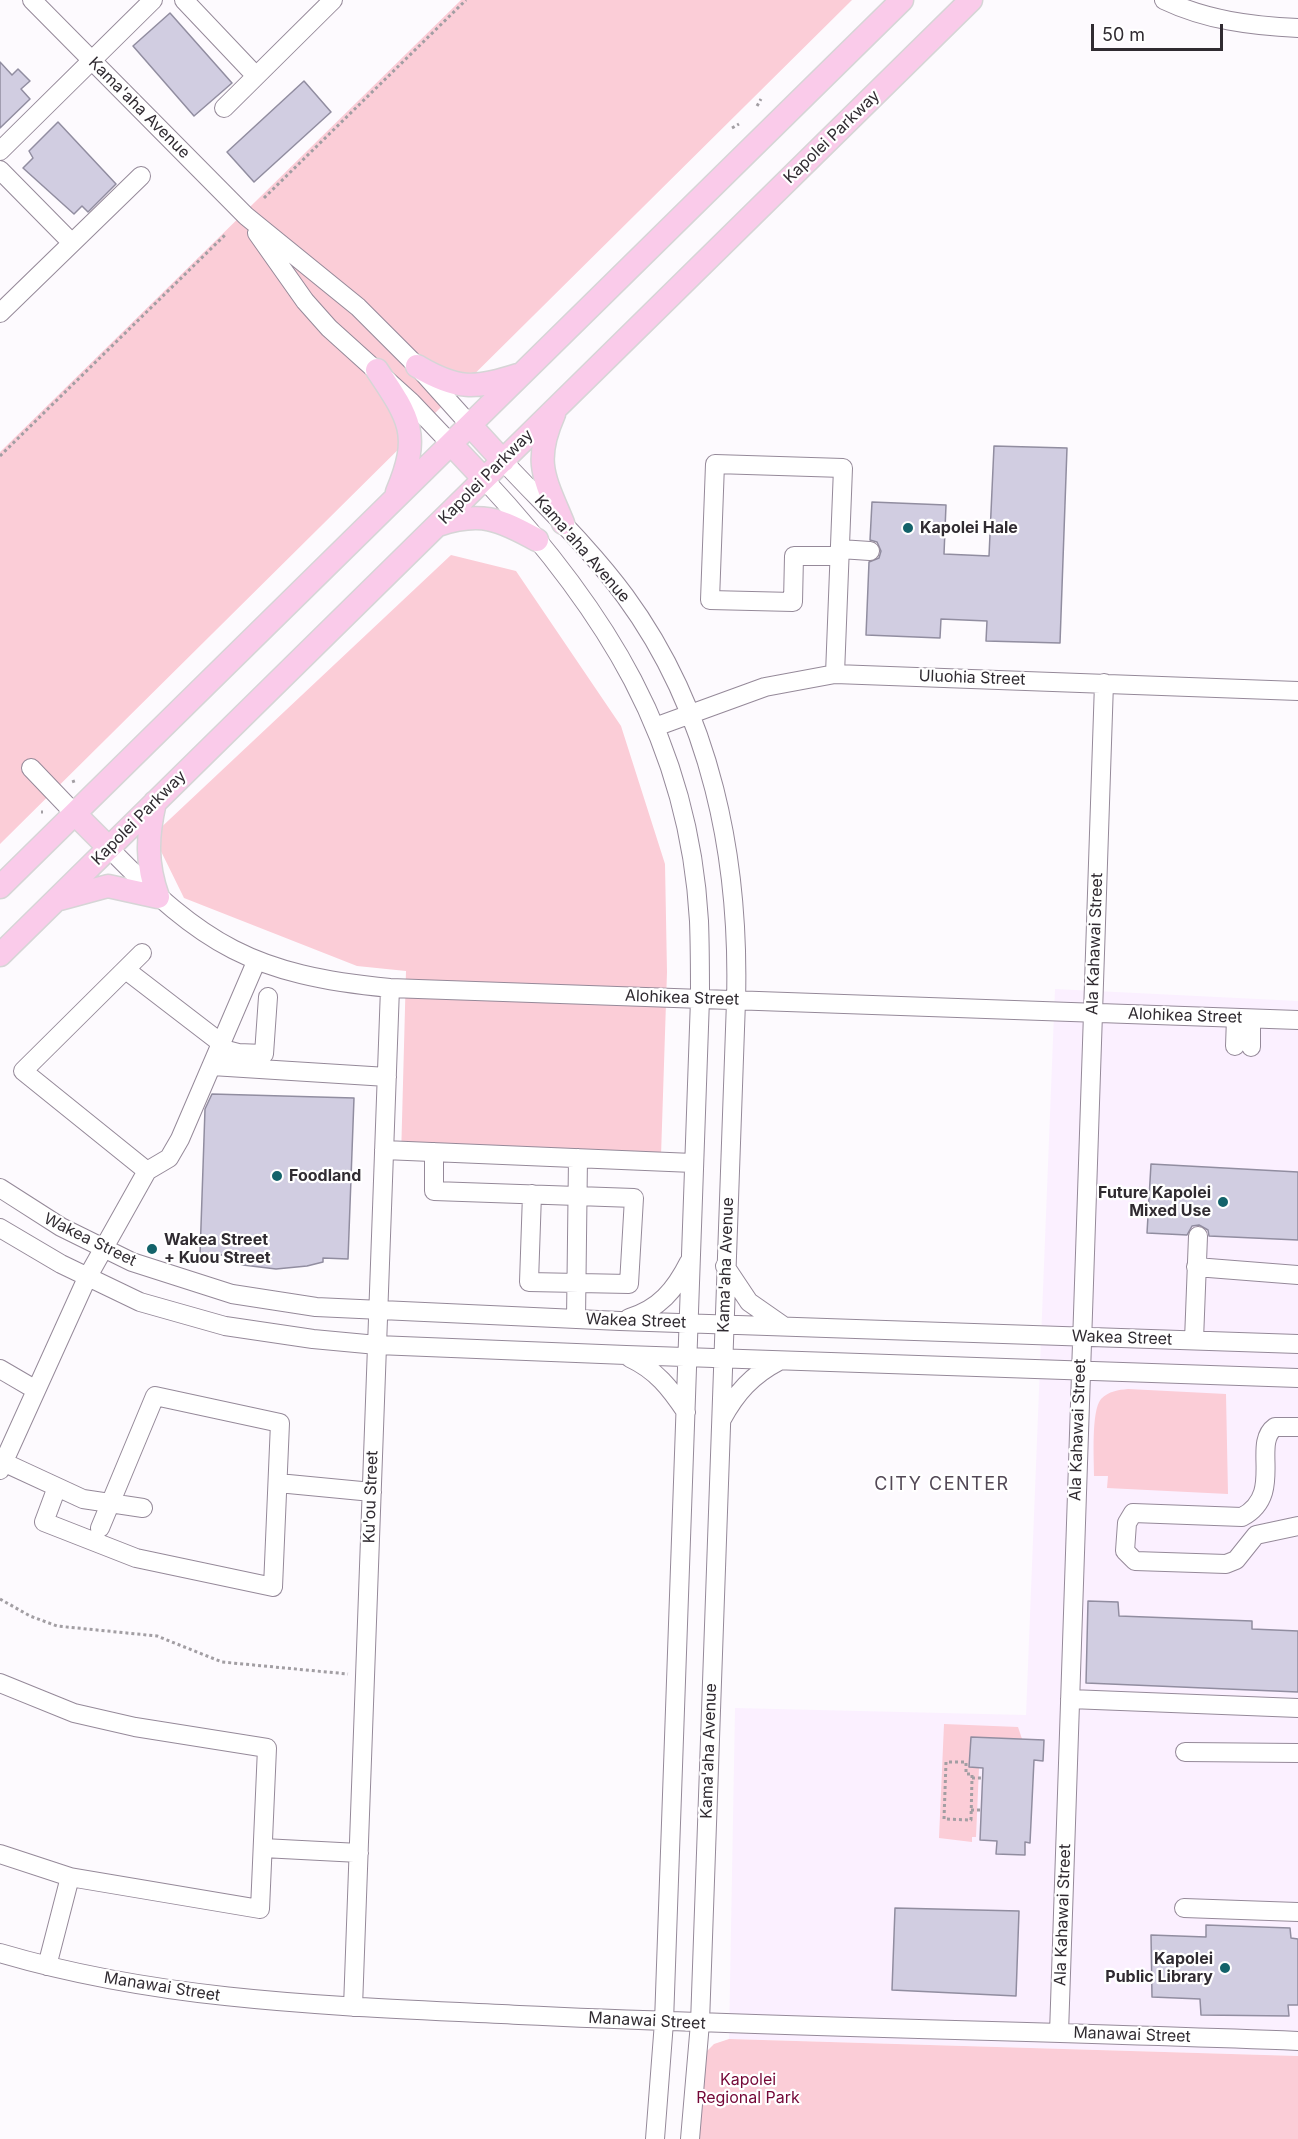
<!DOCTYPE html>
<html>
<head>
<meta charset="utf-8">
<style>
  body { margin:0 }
  #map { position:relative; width:1298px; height:2139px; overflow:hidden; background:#fdfafe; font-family:Inter,sans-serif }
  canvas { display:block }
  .scale { position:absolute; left:1091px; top:24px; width:132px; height:27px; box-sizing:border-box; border:3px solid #302b31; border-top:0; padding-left:8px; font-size:18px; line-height:21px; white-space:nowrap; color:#302b31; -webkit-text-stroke:4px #fff; paint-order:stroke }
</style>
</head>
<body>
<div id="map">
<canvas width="1298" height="2139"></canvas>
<div class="scale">50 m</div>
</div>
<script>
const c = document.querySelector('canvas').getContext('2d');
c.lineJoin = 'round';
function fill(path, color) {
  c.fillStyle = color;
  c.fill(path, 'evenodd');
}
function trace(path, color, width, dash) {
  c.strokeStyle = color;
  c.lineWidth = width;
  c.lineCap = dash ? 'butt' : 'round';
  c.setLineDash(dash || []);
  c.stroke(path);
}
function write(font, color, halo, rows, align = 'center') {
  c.font = font + ' Inter,sans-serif';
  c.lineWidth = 4.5;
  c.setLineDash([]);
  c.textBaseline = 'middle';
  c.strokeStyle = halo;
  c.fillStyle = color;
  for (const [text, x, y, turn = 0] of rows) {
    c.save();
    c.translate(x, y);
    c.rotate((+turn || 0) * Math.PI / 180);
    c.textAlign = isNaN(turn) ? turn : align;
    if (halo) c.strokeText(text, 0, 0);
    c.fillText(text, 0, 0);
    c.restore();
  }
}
fill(new Path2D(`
  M1055,989L1298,1001V2056L729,2039L735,1708L1026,1715Z`), '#fbf0ff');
fill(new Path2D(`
  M461,0H852L0,844V452Z
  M451,555L516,571L621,726L665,864L667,972L661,1156L401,1158L406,971L357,966L184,898L153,835Z
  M1128,1389L1226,1394L1228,1494L1107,1488L1108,1476H1094C1094,1459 1091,1411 1101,1399C1109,1391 1118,1390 1128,1389Z
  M944,1724L1018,1727L1022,1739L971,1737L969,1767L979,1768L976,1837H972V1842L939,1838Z
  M729,2039L1298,2056V2139H693L702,2056L714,2044Z`), '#fbcdd7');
const building = new Path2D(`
  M170,13L232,83L194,116L133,46Z
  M0,62L12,75L18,69L30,81L21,89L30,99L0,128Z
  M304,81L331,112L254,182L227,152Z
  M58,122L116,184L88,212L82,206L74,214L23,168L33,158L29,151Z
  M994,446L1067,448L1060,643L986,641L987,621L941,619L940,638L866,635L869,562L879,558L881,551L877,542L870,540L872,502L946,505L944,554L989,556Z
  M212,1094L354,1098L348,1259L323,1258V1262L307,1266L276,1269L243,1265L227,1260L226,1255H200L205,1109Z
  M1151,1164L1298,1172V1240L1209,1236L1208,1230L1199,1225L1192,1226L1187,1235L1147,1233Z
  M1088,1601L1118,1602L1119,1616L1252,1621V1629L1298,1631V1692L1086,1683Z
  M971,1737L1044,1740L1043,1761L1034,1760L1030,1843L1025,1842V1855L996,1854L997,1841L980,1840L983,1768L969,1767Z
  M895,1908L1019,1911L1016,1996L892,1990Z
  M1206,1925L1290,1928L1291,1938L1298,1939V2005H1288L1289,2016L1201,2015L1200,1999L1152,1997L1151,1935L1206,1937Z`);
fill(building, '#d1cde1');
trace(building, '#918da0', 1.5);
const minor = new Path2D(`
  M32,0L246,216L358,307L417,366L470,425
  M184,0L256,76
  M1164,0C1206,20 1252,26 1298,28
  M224,108L333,0
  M0,151L153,0
  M0,170L72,243
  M257,233L305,301L329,328L411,402L451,444
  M0,313L141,176
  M503,461C544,505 589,547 625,596C711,713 740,858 736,1001L700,2023L690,2139
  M484,479C604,608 689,739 699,921C700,947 700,973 700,999L664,2022L655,2139
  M840,549L870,551
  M835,674L843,468L715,464L710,600L793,602L794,556H839
  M655,727L765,687L835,674L1298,691
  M31,768L75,814
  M109,848C203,945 253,975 390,988L1298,1020
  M142,953L23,1071L147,1171
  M126,970L221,1043
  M1235,1046L1236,1018
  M1251,1047V1019
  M219,1048L238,1053L264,1054L268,997
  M212,1066L387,1077
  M384,1150L693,1163
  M434,1152V1191L634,1198L629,1284L529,1282L532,1194
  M0,1188L61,1227L132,1262L232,1294L316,1307L620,1321L1298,1344
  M0,1228L61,1264L140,1302L225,1326L313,1339L377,1345L626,1355L1298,1378
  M725,1266L749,1302L782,1325
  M1196,1267L1298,1275
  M629,1318C659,1309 675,1290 689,1262
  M576,1319L578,1158
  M1194,1340L1198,1236
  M630,1358C656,1370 670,1388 686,1412
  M0,1369L36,1390
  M722,1419C736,1393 752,1375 779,1361
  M1298,1427H1275C1251,1444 1285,1494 1242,1517L1133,1513L1127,1523L1125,1551L1135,1561L1226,1564L1236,1560L1256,1535L1298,1526
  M3,1462L83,1499L143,1508
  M0,1470L87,1278L147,1171L169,1158L180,1139L256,962
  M278,1483L372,1492
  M57,1487L44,1522L136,1558L273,1587L280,1423L155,1396L100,1528
  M0,1683L74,1713L135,1727L267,1748L260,1909L70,1877L0,1854
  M1070,1699L1298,1708
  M1185,1752L1298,1753
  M263,1848L359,1853
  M1184,1908L1298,1912
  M0,1953C169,2003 345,2006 519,2015C779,2027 1038,2031 1298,2041
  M47,1966L70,1877
  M353,2007L390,988
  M1059,2033L1104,683`);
const major = new Path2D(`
  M417,366C457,390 475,389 518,375
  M377,370C410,419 421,435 397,492
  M554,414C533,462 544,477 563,523
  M470,425L503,461
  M451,444L484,479
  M438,525C481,511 499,519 537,540
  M155,802C147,837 146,863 158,897
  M75,814L109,848
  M0,887L902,0
  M60,899L108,886L158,897
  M0,955L971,0`);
trace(minor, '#958999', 20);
trace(major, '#d6d5d6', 25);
trace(new Path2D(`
  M757,106L761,99
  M732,128L739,124
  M264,198L466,0
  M0,456L225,235
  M73,780L74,783
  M41,812H43
  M0,1599L30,1616L57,1626L157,1636L222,1662L348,1674
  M972,1778V1774H966V1762H946L944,1819L971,1820L972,1778H983
  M971,1810H982`), '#a29ea3', 3, [3, 3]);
trace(minor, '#fff', 18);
trace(major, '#facbea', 22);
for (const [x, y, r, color] of [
  [908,528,6,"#13626a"],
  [277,1176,6,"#13626a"],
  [1223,1202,6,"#13626a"],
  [152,1249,6,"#13626a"],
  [1225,1968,6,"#13626a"]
]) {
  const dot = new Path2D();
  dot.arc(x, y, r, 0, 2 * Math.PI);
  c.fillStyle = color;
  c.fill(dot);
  trace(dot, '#fff', 2);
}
write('16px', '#302b31', '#fff', [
  ["Kama'aha Avenue",139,108,45],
  ["Kapolei Parkway",832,137,-44],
  ["Kapolei Parkway",486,477,-45],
  ["Kama'aha Avenue",582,549,49],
  ["Uluohia Street",972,678,2],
  ["Kapolei Parkway",139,818,-45],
  ["Ala Kahawai Street",1095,944,-88],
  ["Alohikea Street",682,998,2],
  ["Alohikea Street",1185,1016,2],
  ["Wakea Street",90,1240,26],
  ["Kama'aha Avenue",726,1265,-88],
  ["Wakea Street",636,1321,2],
  ["Wakea Street",1122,1338,2],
  ["Ala Kahawai Street",1078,1430,-88],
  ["Ku'ou Street",371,1497,-88],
  ["Kama'aha Avenue",709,1751,-88],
  ["Ala Kahawai Street",1063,1915,-88],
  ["Manawai Street",162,1987,9],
  ["Manawai Street",647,2021,3],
  ["Manawai Street",1132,2035,2]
]);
write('bold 16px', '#302b31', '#fff', [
  ["Kapolei Hale",920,528],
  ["Foodland",289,1176],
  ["Future Kapolei",1211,1193,"right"],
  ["Mixed Use",1211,1211,"right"],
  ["Wakea Street",164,1240],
  ["+ Kuou Street",164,1258],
  ["Kapolei",1213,1959,"right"],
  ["Public Library",1213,1977,"right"]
], 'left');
write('16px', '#740737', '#fff', [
  ["Kapolei",748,2080],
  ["Regional Park",748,2098]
]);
c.letterSpacing = '1.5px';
write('18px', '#534856', '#fff', [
  ["CITY CENTER",942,1485]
]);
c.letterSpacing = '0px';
</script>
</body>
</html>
